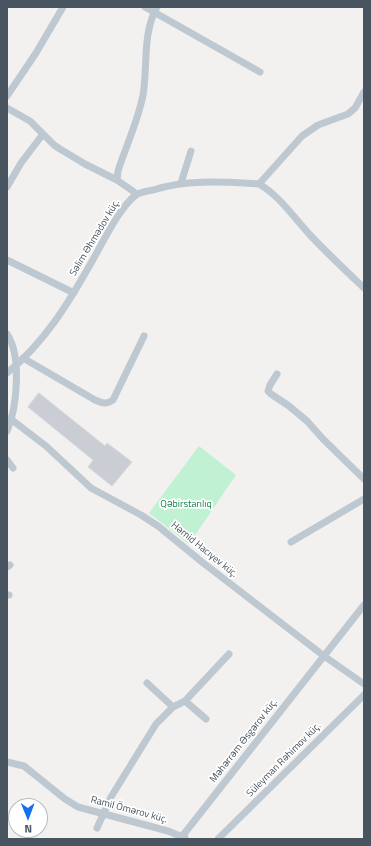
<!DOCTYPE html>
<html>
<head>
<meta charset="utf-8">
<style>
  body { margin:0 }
  #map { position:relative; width:371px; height:846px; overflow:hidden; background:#f3f0f0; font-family:"Titillium Web",sans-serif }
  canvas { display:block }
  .frame { position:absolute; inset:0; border:8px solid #48545f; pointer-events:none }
  .north { position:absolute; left:8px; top:798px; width:40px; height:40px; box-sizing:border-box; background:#fff; border:1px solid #b6bbbf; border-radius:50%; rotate:179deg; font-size:11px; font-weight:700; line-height:16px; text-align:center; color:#48545f }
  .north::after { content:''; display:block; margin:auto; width:14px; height:18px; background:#1570e9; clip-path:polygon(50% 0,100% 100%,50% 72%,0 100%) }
</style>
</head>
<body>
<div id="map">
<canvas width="371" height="846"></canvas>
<div class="frame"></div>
<div class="north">N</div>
</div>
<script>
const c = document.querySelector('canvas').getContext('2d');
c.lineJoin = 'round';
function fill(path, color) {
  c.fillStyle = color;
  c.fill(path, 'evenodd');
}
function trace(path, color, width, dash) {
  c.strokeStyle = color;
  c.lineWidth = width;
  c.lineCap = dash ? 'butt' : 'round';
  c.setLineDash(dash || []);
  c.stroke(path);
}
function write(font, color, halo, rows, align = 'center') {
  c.font = font + ' "Titillium Web",sans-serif';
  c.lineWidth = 3.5;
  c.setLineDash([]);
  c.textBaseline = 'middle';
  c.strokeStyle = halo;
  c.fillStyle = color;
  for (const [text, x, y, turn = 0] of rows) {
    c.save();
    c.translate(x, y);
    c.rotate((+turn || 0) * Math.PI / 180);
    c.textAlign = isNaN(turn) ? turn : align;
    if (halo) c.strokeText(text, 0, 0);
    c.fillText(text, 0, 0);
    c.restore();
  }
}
fill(new Path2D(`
  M199,446L236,475L189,544L149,513Z`), '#bff1d2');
const building = new Path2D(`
  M39,393L105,446L107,443L132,462L112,486L88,467L93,460L28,407Z`);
fill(building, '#cacdd3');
trace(building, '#d4d7dc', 1);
trace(new Path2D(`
  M145,7L260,72
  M7,96L36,53L63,7
  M7,108L30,121L54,145L60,149L85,164L117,180
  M181,183L191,151
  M259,184L302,136L318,125L348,114L355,108L364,92
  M7,187L21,163L43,134
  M137,194L117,180L118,171C126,146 138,121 143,95C148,66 142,34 157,7
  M7,260L74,293
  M7,334C22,356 17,408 7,431
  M23,358L95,400C102,403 106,405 113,400L144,336
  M7,373C44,343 68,304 91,263C101,246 120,206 136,195C141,192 148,191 153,190C188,179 223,182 259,184C280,196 294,218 311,236C328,254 346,271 364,288
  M277,374L270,385L268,391L271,394L289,406L307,421L323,439L364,479
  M12,420L46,446L91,488L141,515L158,526L202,562L324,656L364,684
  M7,460L13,468
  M291,542L364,499
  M7,567L10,565
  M7,595H9
  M147,683L173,707
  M185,701L206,719
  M7,762L24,766L65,799L78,807L168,831L185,838
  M97,828L111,797L156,724L173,707L185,701L229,654
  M180,839L364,605
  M218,839L364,695`), '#bec8d0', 7);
write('10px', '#48545f', '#fff', [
  ["Səlim Əhmədov küç.",95,238,-59],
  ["Həmid Hacıyev küç.",204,550,39],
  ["Məhərrəm Əsgərov küç.",244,741,-52],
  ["Süleyman Rəhimov küç.",284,760,-45],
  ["Ramil Ömərov küç.",129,810,15]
]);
write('10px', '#15834d', '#fff', [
  ["Qəbirstanlıq",186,505]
]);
</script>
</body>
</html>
